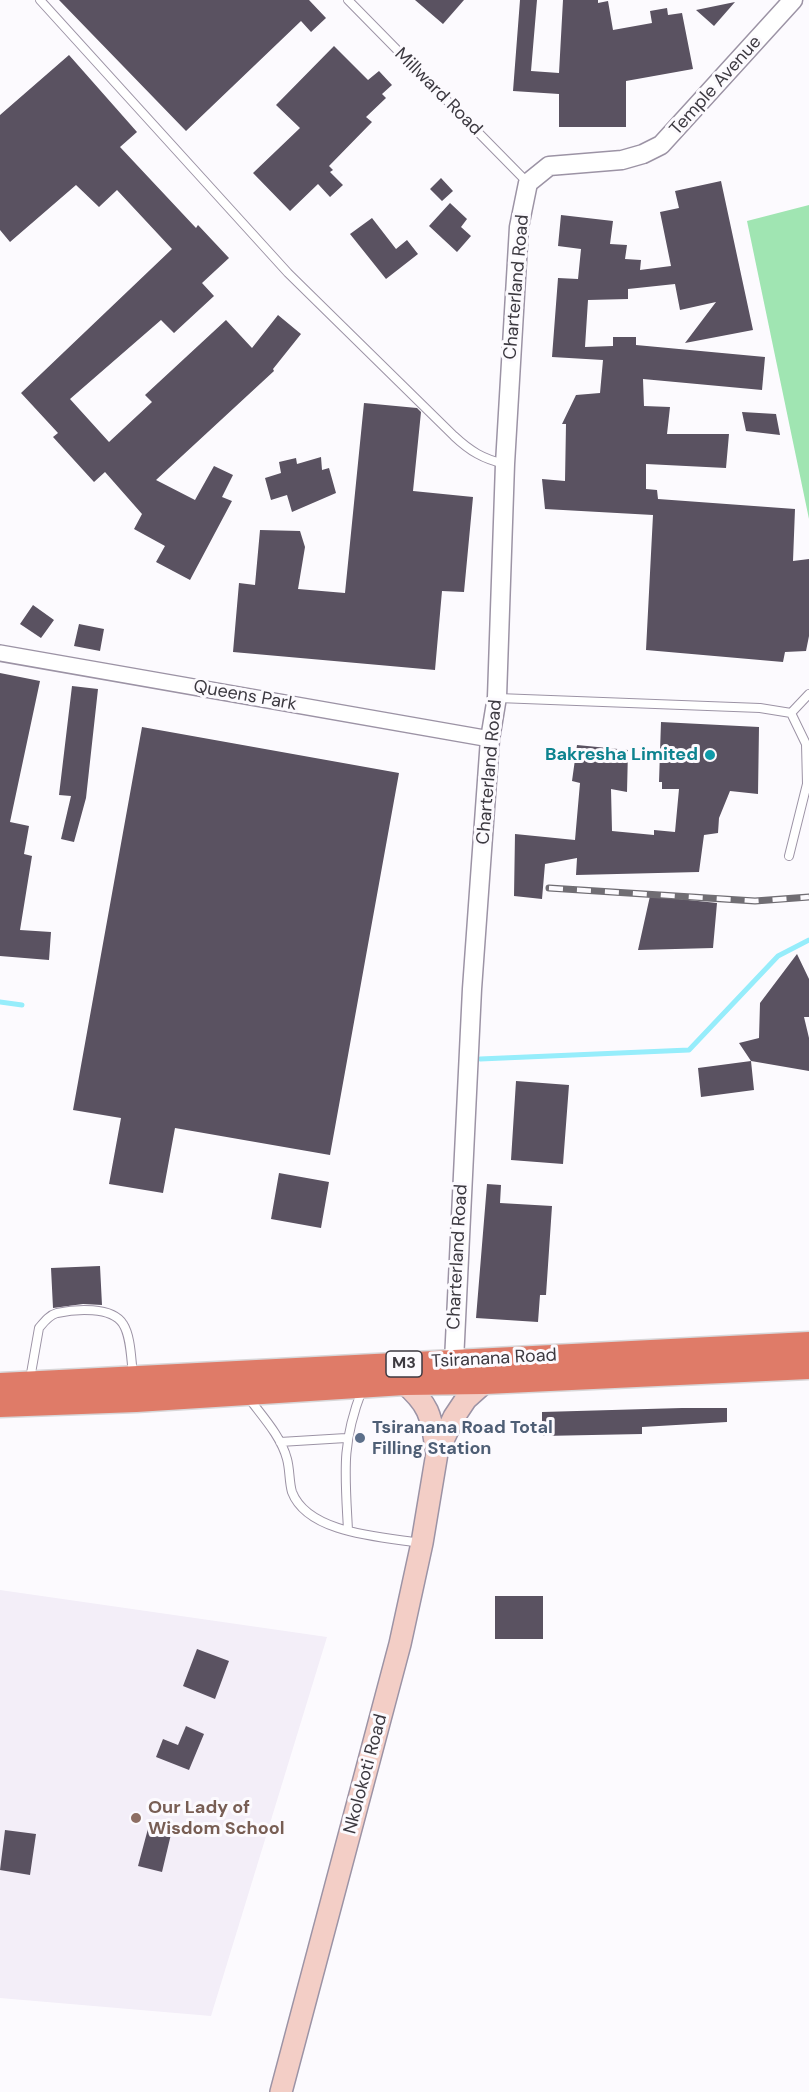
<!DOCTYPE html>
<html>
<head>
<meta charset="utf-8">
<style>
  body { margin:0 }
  canvas { display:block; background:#fcfafe }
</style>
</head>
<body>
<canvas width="809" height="2092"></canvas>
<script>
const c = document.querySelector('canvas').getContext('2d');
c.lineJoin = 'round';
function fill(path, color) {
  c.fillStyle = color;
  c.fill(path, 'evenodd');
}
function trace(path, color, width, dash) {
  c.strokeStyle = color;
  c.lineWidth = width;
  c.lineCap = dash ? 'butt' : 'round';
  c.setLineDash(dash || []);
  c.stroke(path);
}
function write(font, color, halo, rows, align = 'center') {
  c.font = font + ' "DM Sans",sans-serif';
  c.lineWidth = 6;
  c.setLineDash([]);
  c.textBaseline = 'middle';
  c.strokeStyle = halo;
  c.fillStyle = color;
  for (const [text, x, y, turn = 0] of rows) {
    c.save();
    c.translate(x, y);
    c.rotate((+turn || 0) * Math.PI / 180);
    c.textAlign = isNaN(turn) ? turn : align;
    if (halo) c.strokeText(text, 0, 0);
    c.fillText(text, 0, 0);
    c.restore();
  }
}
fill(new Path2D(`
  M0,1590L327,1637L211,2016L0,1998Z`), '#f3eef8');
fill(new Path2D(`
  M809,205V519L747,221Z`), '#a0e5b2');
trace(new Path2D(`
  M0,1002L22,1005
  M480,1059L689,1050L778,956L809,940`), '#96edfb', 5);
fill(new Path2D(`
  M59,0H309L326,18L311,32L301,21L186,131Z
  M415,0H464L443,24Z
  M520,0H537L531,71L559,73L563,0H598V3L608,1L613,30L652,23L650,11L667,8L668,15L682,13L693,69L626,81V127H559V94L513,91Z
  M735,2L714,26L696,10Z
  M334,46L368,80L379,71L392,85L382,94L386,98L366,117L372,122L329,166L333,170L330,172L343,185L330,197L318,184L290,211L253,173L300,128L276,105Z
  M69,55L137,132L120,147L196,228L198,225L229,258L202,283L214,296L174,333L161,320L70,399L109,442L152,402L145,395L226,320L252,348L278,315L301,334L273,369L274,371L156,480L195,500L214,466L233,475L222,497L232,501L190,580L156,562L165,546L134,529L142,514L105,472L94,482L53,437L58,433L21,393L172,249L117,190L99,207L76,185L10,242L0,230V115Z
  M441,178L453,191L442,201L430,189Z
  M721,181L753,330L685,343L716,302L680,310L675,284L628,289V299L588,300L585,347L613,346V337H636V345L765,357L762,390L643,379L644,406L670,407L667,434H729L726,468L646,464V489L657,490L658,499L795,509L793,561L809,559V636L806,651L785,652L783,662L646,650L653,515L545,509L542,479L565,481L566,424H562L576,395L600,393L603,360L552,357L558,278L578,279L581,249L558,246L561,215L613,221L610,244L627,245L625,259L641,260L640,270L671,266L660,212L679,208L675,191Z
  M450,203L467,219L461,227L471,236L457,252L429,226Z
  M372,218L396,249L407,240L418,254L386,279L350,234Z
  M364,403L417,408L421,412L413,491L473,497L464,592L442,591L435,670L233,652L239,583L255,585L260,530L300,531L305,547L298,589L345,593Z
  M742,412L776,414L780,435L746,431Z
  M321,457L322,470L329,468L336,493L292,512L287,495L271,500L265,478L281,473L279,462L296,458L297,464Z
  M33,605L54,620L41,638L20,624Z
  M79,624L104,629L100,651L74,646Z
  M0,673L40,681L10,822L29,826L24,854L32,856L20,930L51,932L49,960L0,956Z
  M72,686L98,689L86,798L74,842L61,839L71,796L59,795Z
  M661,722L759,727L758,794L730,791L719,818L718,833L704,835L699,872L576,875L577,858L545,864L542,899L514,896L515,834L575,840L580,783L572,781L577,745L628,750L627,792L611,789L612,831L654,835V830L675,832L679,789H662V782H659Z
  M142,727L399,773L330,1155L175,1128L163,1193L109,1184L121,1118L73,1110Z
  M650,896L717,903L713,948L638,950Z
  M797,954L809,979V1017H804L809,1038V1071L751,1061L739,1043L759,1038L760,1003Z
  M751,1061L754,1090L701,1097L698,1068Z
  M516,1081L569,1085L563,1164L511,1160Z
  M279,1173L329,1182L321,1228L271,1219Z
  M487,1184L501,1185L500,1203L552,1206L546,1295H540L538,1322L476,1318Z
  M100,1266L102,1305L83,1304L53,1308L51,1268Z
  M682,1408H727V1422L642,1427V1434L542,1436V1412Z
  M495,1596H543V1639H495Z
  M197,1649L229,1661L215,1699L183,1686Z
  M186,1726L204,1734L189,1770L156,1757L163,1739L178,1745Z
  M149,1825L172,1830L162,1872L138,1866Z
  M5,1830L36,1834L30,1875L0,1870Z`), '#5a5261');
const service = new Path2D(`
  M40,0L288,273L454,436C470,451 483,459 505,464
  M348,0L528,183
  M498,698L760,708L791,713L806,744L807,784L789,856
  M791,713L809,694
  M30,1379L39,1328C44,1322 49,1315 57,1313C75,1309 112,1306 123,1324C131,1336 131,1360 133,1374
  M248,1397C262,1416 281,1436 287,1459C290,1470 289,1482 292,1492C308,1534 383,1537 421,1543
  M280,1442L346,1438
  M348,1530C345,1473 341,1444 362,1390`);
const minor = new Path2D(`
  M0,653L490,739`);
const tertiary = new Path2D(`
  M454,1361L472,989L490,739L497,697L505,464L519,227L528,183L549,166L622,160L643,154L661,145L793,0`);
const secondary = new Path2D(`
  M404,1383C432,1407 431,1419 437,1453
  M281,2092L400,1644L422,1543L437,1453L454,1417L466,1399L485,1382`);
const trunk = new Path2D(`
  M0,1385L809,1344
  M0,1405L136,1400L404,1383L485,1382L809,1367`);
trace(service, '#9c93a5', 10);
trace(minor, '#9c93a5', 18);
trace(tertiary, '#9c93a5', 21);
trace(secondary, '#9c93a5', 24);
trace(trunk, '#d8d7d9', 27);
trace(service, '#fff', 8);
trace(minor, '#fff', 15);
trace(tertiary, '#fff', 18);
trace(secondary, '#f3cec6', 21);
trace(trunk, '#df7b68', 24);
const rail = new Path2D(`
  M549,888L755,901L809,897`);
trace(rail, '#706d73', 7);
trace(rail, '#fcfafe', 4.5, [14]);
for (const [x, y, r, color] of [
  [710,755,6,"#0f9aa8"],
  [360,1438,6,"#5c6f8a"],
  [136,1818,6,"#8d6e63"]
]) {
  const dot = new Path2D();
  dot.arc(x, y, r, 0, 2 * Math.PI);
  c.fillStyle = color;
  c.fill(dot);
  trace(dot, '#fcfafe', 2);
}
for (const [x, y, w] of [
  [404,1364,36]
]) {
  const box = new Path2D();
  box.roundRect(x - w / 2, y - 13, w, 26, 4.5);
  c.fillStyle = '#fcfafe';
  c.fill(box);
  trace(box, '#3c3940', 1.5);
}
write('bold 16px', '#3c3940', null, [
  ["M3",404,1364]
]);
write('18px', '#3c3940', '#fcfafe', [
  ["Temple Avenue",716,86,-48],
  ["Millward Road",438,92,45],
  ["Charterland Road",517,287,-85],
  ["Queens Park",245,696,10],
  ["Charterland Road",490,772,-85],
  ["Charterland Road",458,1257,-87],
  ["Tsiranana Road",494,1359,-3],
  ["Nkolokoti Road",366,1774,-75]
]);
write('bold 18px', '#0d838f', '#fcfafe', [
  ["Bakresha Limited",698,755]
], 'right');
write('bold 18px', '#4e5e75', '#fcfafe', [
  ["Tsiranana Road Total",372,1428],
  ["Filling Station",372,1449]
], 'left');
write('bold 18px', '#785e54', '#fcfafe', [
  ["Our Lady of",148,1808],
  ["Wisdom School",148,1829]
], 'left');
</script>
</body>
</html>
